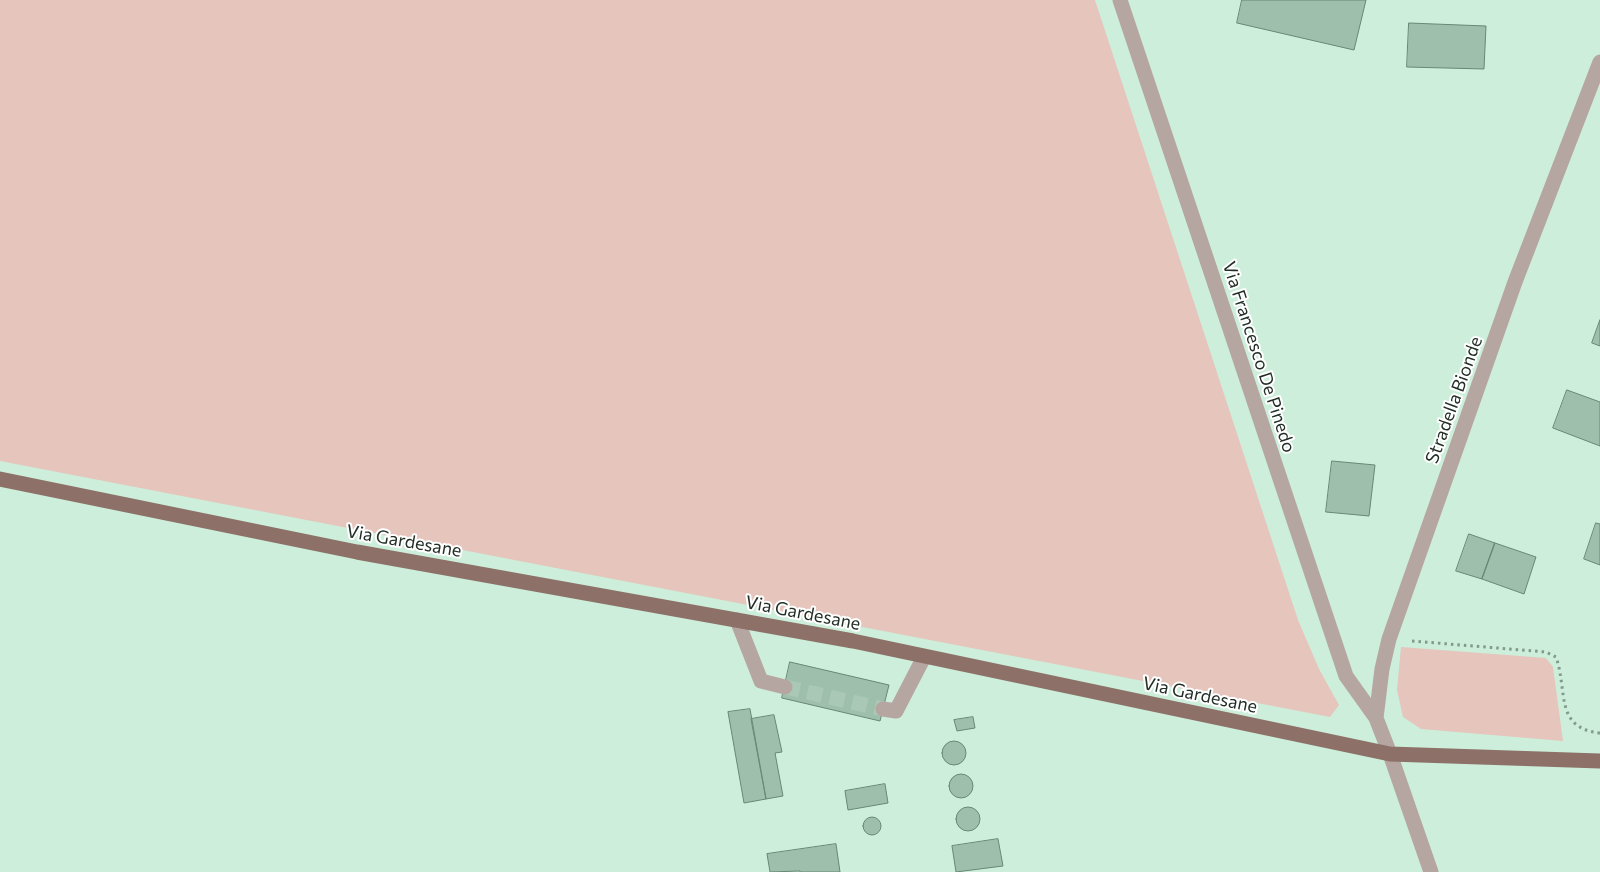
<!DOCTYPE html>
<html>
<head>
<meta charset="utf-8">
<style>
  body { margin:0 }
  canvas { display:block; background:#cceeda }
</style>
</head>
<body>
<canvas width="1600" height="872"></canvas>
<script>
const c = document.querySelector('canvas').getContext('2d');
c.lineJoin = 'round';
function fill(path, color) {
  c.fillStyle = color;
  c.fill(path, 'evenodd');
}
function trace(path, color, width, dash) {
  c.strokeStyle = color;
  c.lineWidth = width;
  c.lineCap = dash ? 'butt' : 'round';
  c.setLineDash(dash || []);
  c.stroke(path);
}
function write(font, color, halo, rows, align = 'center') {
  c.font = font + ' Commissioner,sans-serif';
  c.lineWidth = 4;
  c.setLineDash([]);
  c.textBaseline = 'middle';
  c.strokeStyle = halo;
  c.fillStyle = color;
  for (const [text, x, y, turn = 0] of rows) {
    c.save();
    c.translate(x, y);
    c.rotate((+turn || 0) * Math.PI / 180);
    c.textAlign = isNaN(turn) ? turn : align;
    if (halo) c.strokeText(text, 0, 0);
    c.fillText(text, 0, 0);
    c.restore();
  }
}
fill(new Path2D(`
  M0,0H1095L1298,620L1319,669L1339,705L1330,717L0,461Z
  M1401,647L1546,658L1553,667L1563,741L1421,729L1403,717L1397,690Z`), '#e6c5bc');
const building = new Path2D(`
  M1242,0H1366L1354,50L1237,23Z
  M1409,23L1486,26L1484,69L1407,67Z
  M1600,320V346L1592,343Z
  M1567,390L1600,402V446L1553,428Z
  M1332,461L1375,465L1369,516L1326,512Z
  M1596,523L1600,524V565L1584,559Z
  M1469,534L1495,543L1482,579L1456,571Z
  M1495,543L1536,557L1524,594L1482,579Z
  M790,662L889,685L880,721L782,698Z
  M750,709L766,799L744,803L728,712Z
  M774,715L782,752L775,753L783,796L766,799L751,719Z
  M973,717L975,728L957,731L954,720Z
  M942 753a12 12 0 1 1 24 0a12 12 0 1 1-24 0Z
  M949 786a12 12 0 1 1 24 0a12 12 0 1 1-24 0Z
  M885,784L888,803L848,810L845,791Z
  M956 819a12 12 0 1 1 24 0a12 12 0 1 1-24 0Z
  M863 826a9 9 0 1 1 18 0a9 9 0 1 1-18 0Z
  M998,839L1003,866L956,872L952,846Z
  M836,844L840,872H800V871L770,872L767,854Z`);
fill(building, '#9dbfac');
trace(building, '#688876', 1);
trace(new Path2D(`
  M785,687L883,709`), '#aac8b6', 15, [15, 8]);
trace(new Path2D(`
  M1412,641L1546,652L1556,657C1568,691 1554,728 1600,733`), '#829a8c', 3, [2.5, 4]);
trace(new Path2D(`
  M1120,0L1346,676L1376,718
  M737,620L761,681L785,687
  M883,709L896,711L924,657
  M1431,872L1390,754L1376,718L1382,669L1389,639L1515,282L1600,62`), '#b6a6a1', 15);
trace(new Path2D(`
  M0,479L357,552L853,641L1390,754L1600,761`), '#8d7169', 15);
write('18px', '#222f27', '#fff', [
  ["Via Francesco De Pinedo",1259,357,72],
  ["Stradella Bionde",1454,400,-70],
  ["Via Gardesane",404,541,10],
  ["Via Gardesane",803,613,11],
  ["Via Gardesane",1200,695,12]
]);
</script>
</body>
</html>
